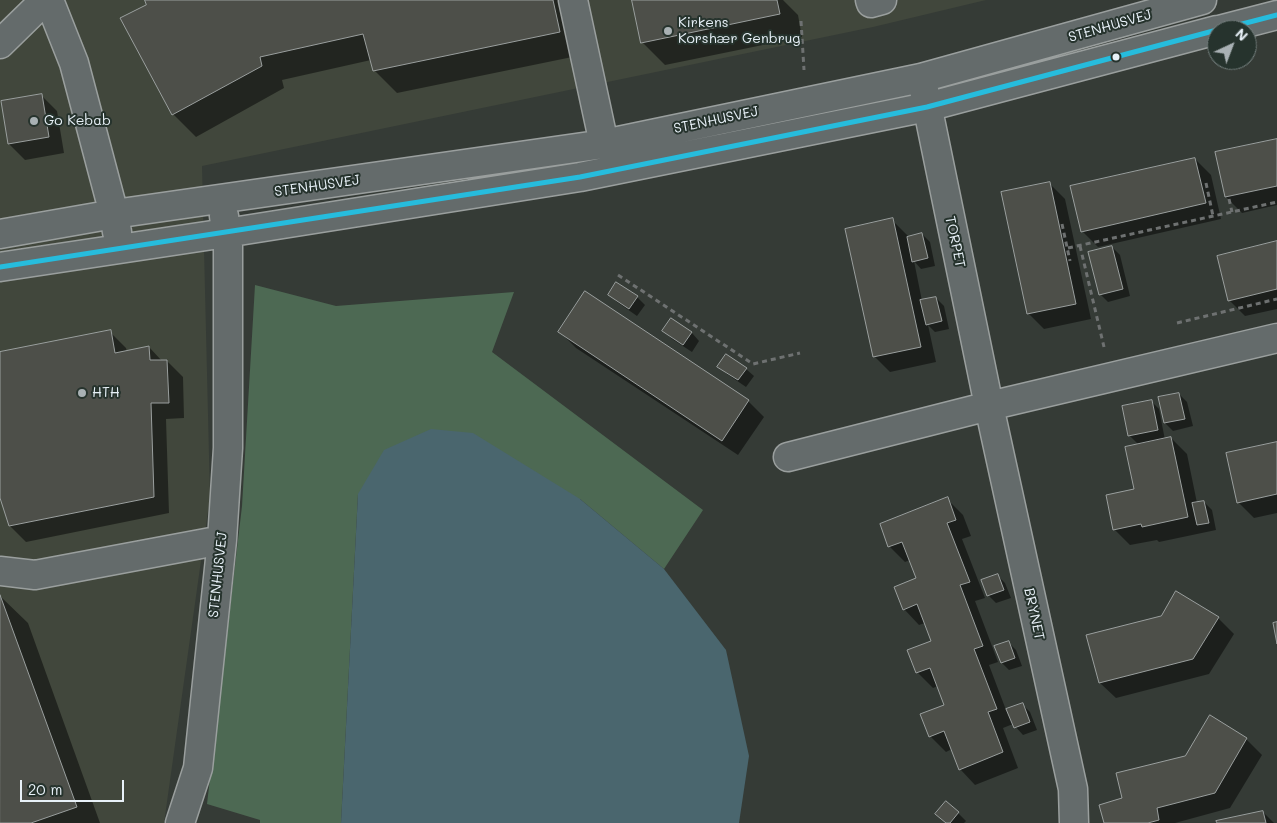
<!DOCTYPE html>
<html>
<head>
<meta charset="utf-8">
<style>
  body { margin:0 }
  #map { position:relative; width:1277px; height:823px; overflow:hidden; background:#353b36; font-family:Mali,sans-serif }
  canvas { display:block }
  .north { position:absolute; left:1207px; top:20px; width:50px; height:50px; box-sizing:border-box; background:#26332d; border:1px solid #747f7e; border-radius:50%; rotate:43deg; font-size:14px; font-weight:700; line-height:20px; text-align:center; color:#e8f1f8 }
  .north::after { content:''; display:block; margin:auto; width:18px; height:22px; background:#a9b1b4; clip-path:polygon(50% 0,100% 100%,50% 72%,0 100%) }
  .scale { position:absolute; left:20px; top:780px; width:104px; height:22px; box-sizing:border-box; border:2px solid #e8f1f8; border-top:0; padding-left:6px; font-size:15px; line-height:18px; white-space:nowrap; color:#e8f1f8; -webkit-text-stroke:4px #26332d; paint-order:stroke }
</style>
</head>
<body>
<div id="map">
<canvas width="1277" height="823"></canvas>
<div class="north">N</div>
<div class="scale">20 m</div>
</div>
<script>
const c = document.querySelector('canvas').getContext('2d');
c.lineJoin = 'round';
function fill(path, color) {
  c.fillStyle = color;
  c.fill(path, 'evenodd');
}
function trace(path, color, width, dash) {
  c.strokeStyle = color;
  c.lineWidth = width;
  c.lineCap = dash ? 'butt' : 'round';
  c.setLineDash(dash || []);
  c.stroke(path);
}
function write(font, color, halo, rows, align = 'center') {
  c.font = font + ' Mali,sans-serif';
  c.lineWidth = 4;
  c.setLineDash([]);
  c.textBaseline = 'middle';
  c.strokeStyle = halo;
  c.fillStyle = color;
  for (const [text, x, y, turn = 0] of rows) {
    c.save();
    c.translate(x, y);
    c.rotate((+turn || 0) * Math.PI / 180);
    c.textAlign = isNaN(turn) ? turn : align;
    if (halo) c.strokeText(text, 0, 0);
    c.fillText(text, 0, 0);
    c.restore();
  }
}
fill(new Path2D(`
  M0,0H986L873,27L202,166L210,497L164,823H0Z`), '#41473c');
fill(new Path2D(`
  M255,285L336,306L514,292L492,352L703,510L664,569L580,499L358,494L341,823H260V820L207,804L242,506Z`), '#4d6953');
fill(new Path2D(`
  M431,429L473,433L580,499L664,569L726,650L749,756L739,823H341L358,494L384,450Z`), '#4a666e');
fill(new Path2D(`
  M146,0H570L582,55L397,93L374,70L371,60L282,80L284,88L196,137L173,114L121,19L147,5Z
  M633,0H783L798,15L802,37L665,65L642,42Z
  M42,96L57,111L64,153L25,160L9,144Z
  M1277,140V205L1242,213L1226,197Z
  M1195,159L1211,175L1221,219L1098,247L1082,231Z
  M1049,183L1065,199L1091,319L1044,329L1028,313Z
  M892,220L909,237L922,234L930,242L935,266L921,269L914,261L922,301L936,298L944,306L949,329L935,332L928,325L936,362L890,372L874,356Z
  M1277,243V309L1245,316L1229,300Z
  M1112,247L1120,255L1130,296L1108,302L1100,294Z
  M585,293L748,401L764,417L738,455L576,348L560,332Z
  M609,294L637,297L645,305L637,316L617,302Z
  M672,320L692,333L699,341L692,352L672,339L664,331Z
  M110,332L126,348L127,352L149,347L162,361H167L183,377L184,418L166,419L169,513L26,542L10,526L0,494V354Z
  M719,367L746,369L754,376L746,387L727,374Z
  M1179,394L1187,402L1193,426L1173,431L1165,423Z
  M1151,401L1159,409L1165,440L1171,438L1187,454L1197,503L1204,502L1212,510L1216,530L1159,542L1157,540L1130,545L1115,530L1135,490L1139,445L1130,436L1124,407Z
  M1277,443V513L1254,518L1238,502Z
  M947,499L963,515L971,536L962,539L985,598L975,601L998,662L989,665L1006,710L1022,704L1030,712L1037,730L1023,735L1013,724L1003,728L1018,768L975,785L960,769L952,749L946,752L930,736L946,706L938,686L933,688L917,672L932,641L925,623L919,625L904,609L918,579L910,560L905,562L889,546Z
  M997,575L1005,583L1011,598L996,603L988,595Z
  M0,596L28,623L100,823H0Z
  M1218,618L1234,634L1209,674L1116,698L1100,683Z
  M1008,642L1016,650L1022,666L1009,670L1002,663Z
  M1210,717L1246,739L1262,755L1230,808L1175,823H1106L1123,799L1186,757Z
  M1263,812L1274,823H1218Z
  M958,813L966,821L964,823H946Z`), '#0007');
const building = new Path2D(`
  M145,0H553L560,32L373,71L363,34L260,57L262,66L172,115L120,18L146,5Z
  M632,0H777L780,14L641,43Z
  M42,94L49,137L8,144L1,101Z
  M1277,139V186L1225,197L1215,152Z
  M1195,158L1206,203L1081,232L1070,186Z
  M1050,182L1076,304L1027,314L1001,192Z
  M893,218L921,347L873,357L845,229Z
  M922,233L928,258L912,262L907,237Z
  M1277,241V289L1228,301L1217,256Z
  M1112,246L1123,289L1099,295L1088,252Z
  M616,282L638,296L629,309L608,295Z
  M585,291L749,400L722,441L558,332Z
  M936,297L942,321L926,325L920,300Z
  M671,318L692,332L683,345L662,331Z
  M111,330L115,353L149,346L150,360H167L169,403H151L154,497L9,526L0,498V352Z
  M726,354L747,368L738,380L717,367Z
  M1179,393L1185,419L1164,423L1158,397Z
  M1152,400L1158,430L1128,436L1122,406Z
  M1171,437L1188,517L1142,527L1141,524L1113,530L1106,495L1134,489L1125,447Z
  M1277,442V494L1237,503L1226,453Z
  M948,497L956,520L947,523L970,582L960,585L983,646L974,649L997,709L988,712L1003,752L959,770L944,731L929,737L920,714L944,705L930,668L916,673L907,650L931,641L917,604L903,610L894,587L916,578L902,542L888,547L880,524Z
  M1204,501L1209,523L1197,525L1192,503Z
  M998,574L1004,590L987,596L981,580Z
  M1176,591L1219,617L1193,659L1099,683L1086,635L1161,616Z
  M0,595L77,807L31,823H0Z
  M1277,622V644L1273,623Z
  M1009,641L1015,658L1001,663L994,646Z
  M1023,703L1030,722L1014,728L1006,709Z
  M1210,715L1247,738L1215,793L1157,808L1159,820L1148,823H1104L1099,805L1122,798L1116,773L1185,756Z
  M946,801L959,812L950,823H946L935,814Z
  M1263,811L1266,823H1217L1216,821Z`);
fill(building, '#4d4f49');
trace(building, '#9a9f9e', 1);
const minor = new Path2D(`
  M49,0L74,63L114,214L117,232
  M573,0L604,144
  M870,0L871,3L882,0
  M1219,30L1277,15
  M0,44L45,0
  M924,90L989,406L1073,789L1074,823
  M0,234L114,214L604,144L921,78L1202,0
  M0,267L226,233L580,177L927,107L1217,30
  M788,457L989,406L1277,338
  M0,571L35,575L222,540
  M180,823L198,768L222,540L228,448V246L224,216`);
trace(minor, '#9a9f9e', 31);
trace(new Path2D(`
  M801,21L804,70
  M1206,183L1213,216
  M1229,199L1232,212
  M1062,224L1070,261
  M1080,246L1104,347
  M1068,248L1277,202
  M618,275L753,364L800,353
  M1177,323L1277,299`), '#6e7171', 3, [5, 4]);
trace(minor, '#646b6b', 28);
trace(new Path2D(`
  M1219,30L1277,15
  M0,267L580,177L927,107L1217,30`), '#26bcdd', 5);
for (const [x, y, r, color] of [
  [668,31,5,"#a9b1b4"],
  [1116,57,4.5,"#e8f1f8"],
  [34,121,5,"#a9b1b4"],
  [82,393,5,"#a9b1b4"]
]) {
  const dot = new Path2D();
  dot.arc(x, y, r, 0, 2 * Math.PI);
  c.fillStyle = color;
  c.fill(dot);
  trace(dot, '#26332d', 2);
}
write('14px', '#e8f1f8', '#26332d', [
  ["Kirkens",678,23],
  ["Korshær Genbrug",678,39],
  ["Go Kebab",44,121],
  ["HTH",92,393]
], 'left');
write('14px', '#e8f1f8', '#26332d', [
  ["STENHUSVEJ",1110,26,-16],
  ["STENHUSVEJ",716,120,-12],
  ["STENHUSVEJ",317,186,-8],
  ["TORPET",955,242,78],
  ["STENHUSVEJ",218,575,-84],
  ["BRYNET",1034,614,78]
]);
</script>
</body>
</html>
